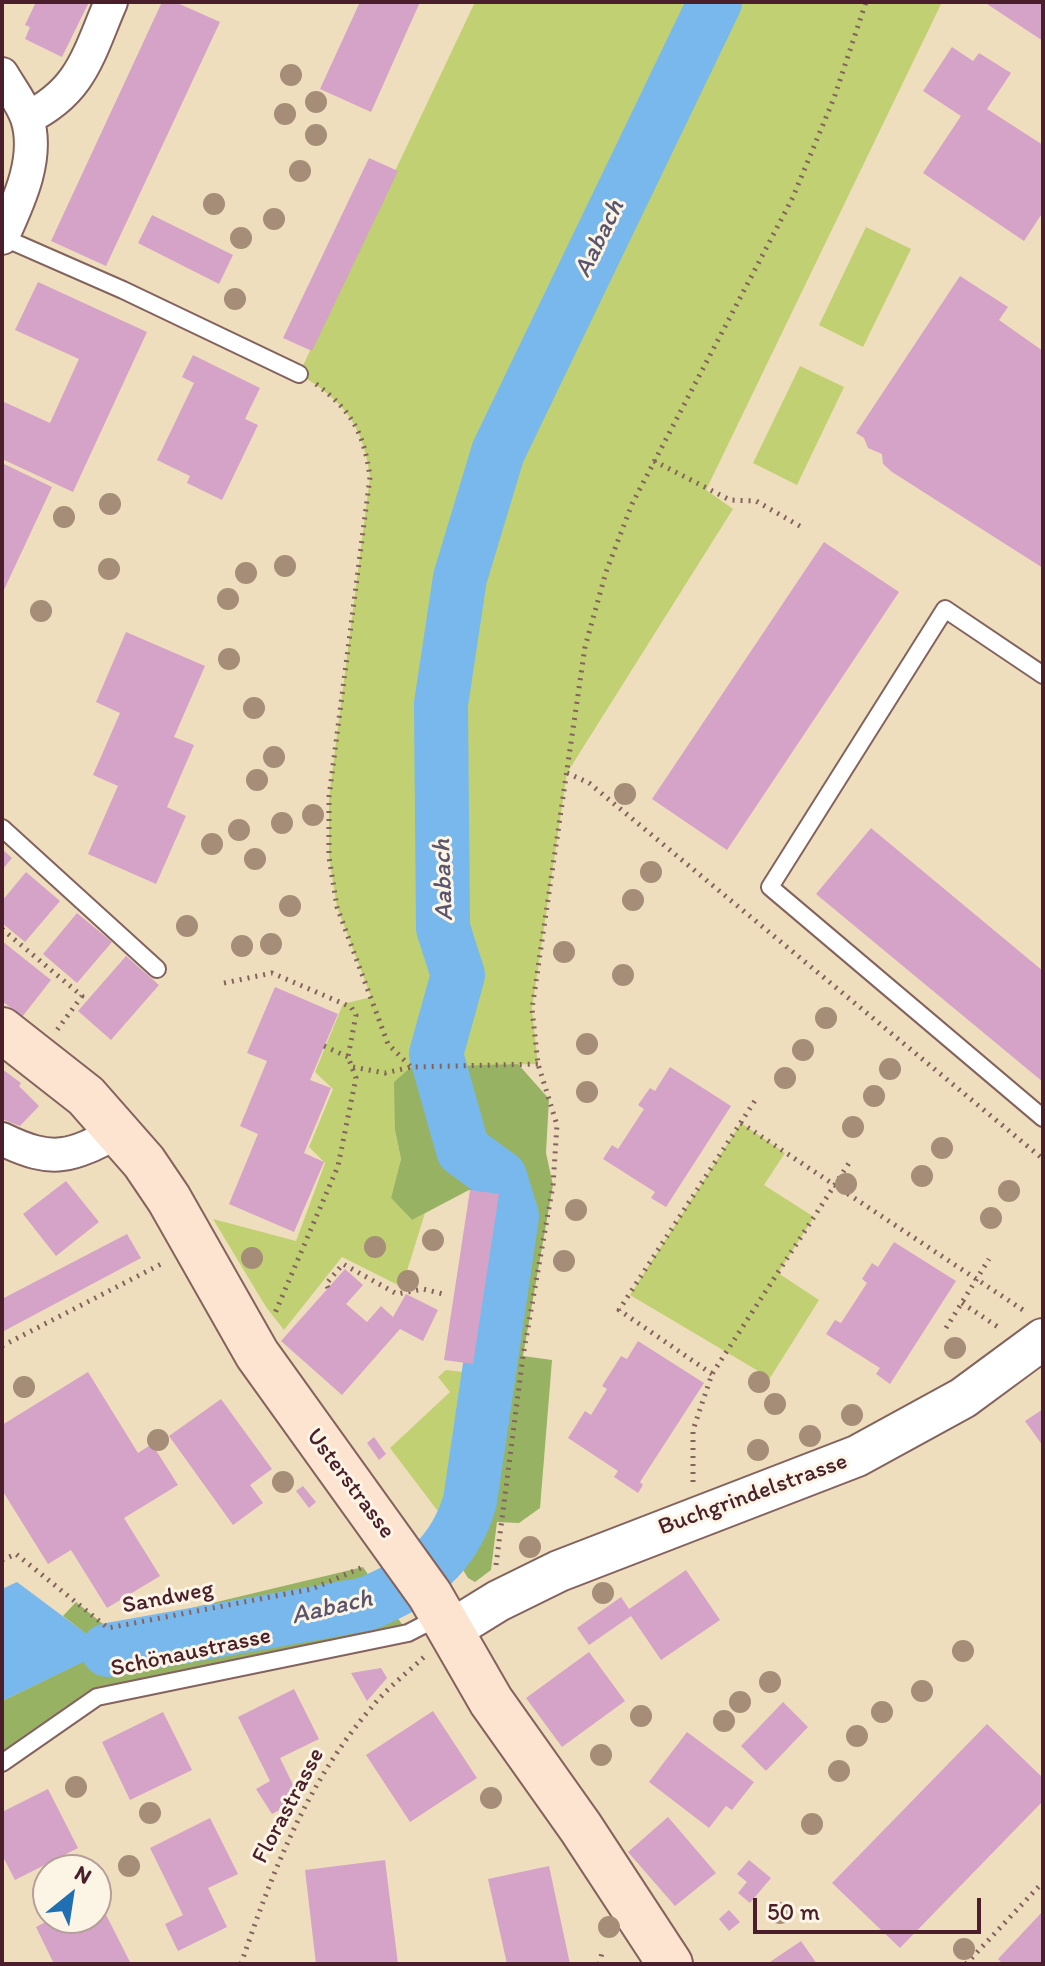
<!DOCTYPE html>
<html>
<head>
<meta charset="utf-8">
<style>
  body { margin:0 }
  #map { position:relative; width:1045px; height:1966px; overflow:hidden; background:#efdebd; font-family:Itim,sans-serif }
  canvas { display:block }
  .frame { position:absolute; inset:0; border:4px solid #4a1f2b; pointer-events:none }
  .north { position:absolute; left:32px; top:1854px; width:80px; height:80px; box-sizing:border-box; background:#fcf5e5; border:2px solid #b59f9b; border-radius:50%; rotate:30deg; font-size:22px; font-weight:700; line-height:32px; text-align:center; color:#4a1f2b }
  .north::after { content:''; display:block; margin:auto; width:28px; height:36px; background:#1f6fb2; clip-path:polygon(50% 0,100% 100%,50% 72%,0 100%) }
  .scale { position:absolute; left:753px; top:1898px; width:228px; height:36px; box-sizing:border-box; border:4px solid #4a1f2b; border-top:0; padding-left:10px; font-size:24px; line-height:28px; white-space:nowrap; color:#4a1f2b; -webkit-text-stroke:6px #fcf5e5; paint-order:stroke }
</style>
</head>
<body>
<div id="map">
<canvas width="1045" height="1966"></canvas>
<div class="frame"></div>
<div class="north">N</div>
<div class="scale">50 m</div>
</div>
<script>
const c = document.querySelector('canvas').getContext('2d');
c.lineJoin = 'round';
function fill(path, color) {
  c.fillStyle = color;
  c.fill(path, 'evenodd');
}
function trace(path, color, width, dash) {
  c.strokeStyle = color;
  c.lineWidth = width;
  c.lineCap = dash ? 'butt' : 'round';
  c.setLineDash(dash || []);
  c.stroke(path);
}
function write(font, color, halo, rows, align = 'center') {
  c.font = font + ' Itim,sans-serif';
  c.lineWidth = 6;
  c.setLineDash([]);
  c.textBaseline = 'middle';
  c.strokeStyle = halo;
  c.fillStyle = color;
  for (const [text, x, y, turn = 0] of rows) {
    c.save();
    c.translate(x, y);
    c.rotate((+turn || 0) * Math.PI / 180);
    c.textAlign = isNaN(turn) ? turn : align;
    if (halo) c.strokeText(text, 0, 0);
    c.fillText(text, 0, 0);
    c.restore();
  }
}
fill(new Path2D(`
  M475,2H942L706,490L733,509L567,773L532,1009L538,1064L411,1067L395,1130L401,1159L391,1198L412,1220L425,1213L402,1287L342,1257L284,1330L266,1307L213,1219L296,1241L325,1163L309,1147L333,1089L315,1072L343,1004L371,997L337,907L329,857V797L370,477C363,425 344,401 299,374Z
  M866,227L911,249L863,347L819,325Z
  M800,366L844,387L797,485L753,463Z
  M741,1123L785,1153L764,1185L814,1217L778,1273L819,1300L770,1378L630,1295Z
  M446,1370L472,1373L467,1464L440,1514L390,1448L450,1392L438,1377Z`), '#c1d072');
fill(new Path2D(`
  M518,1064L549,1099L546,1153L553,1185L523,1356L552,1360L540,1508L519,1523L497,1522L491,1570L475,1582L468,1578L435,1524L467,1464L473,1364L499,1195L469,1190L412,1220L391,1198L401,1159L395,1130L394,1082L411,1067Z
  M363,1567L408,1633L97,1697L2,1763V1701L107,1650L63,1616L76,1602L108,1628Z`), '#98b264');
fill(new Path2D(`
  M17,1582L108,1650L2,1701V1589Z`), '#78b8ec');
trace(new Path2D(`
  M108,1650L366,1604C418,1583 454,1556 470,1501L512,1216L500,1177L463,1150L436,1054L458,975L443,928L441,704L460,578L498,452L715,2`), '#78b8ec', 54);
fill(new Path2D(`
  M36,2H89L62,57L25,39L30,27L25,25Z
  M162,2H175L220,22L106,266L51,241Z
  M360,2H420L371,112L320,89Z
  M984,2H1043V41Z
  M952,47L973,61L979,53L1011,73L987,109L1043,145V212L1024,241L923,173L961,116L923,91Z
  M369,158L398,171L312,351L283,338Z
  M152,215L233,255L219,284L138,243Z
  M960,276L1008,307L999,320L1043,351V568L892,472L883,464L882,454L868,448L864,438L856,433Z
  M38,282L147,332L73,492L2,459V401L50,423L79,359L15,330Z
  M193,355L260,388L245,419L258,425L222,500L187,483L190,476L157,460L194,383L182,377Z
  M2,463L52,487L2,594Z
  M824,542L899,592L727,850L652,799Z
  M126,632L205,666L174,737L194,745L167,807L186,816L156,884L88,854L118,786L93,775L120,713L96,702Z
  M871,828L1043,971V1082L816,894Z
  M2,849L12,858L2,870Z
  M26,872L60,901L25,942L2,923V901Z
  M77,913L112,942L77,983L43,954Z
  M2,941L51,980L22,1017L2,1001Z
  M126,956L159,985L111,1040L78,1011Z
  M275,987L338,1014L310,1080L331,1088L304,1153L324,1162L294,1232L229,1204L258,1134L240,1126L267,1061L247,1053Z
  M670,1067L731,1106L666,1207L651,1198L655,1192L603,1159L612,1145L618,1149L644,1109L638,1105L650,1088L655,1091Z
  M2,1069L21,1083L19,1086L39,1106L20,1126L2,1119Z
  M66,1181L99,1222L56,1256L23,1214Z
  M470,1190L499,1194L473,1364L444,1360Z
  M127,1234L141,1258L4,1331L2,1299Z
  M894,1242L956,1281L890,1384L876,1374L880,1368L826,1334L835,1320L841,1323L867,1283L862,1279L872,1263L878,1267Z
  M345,1269L363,1285L346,1304L367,1322L381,1306L393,1317L406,1294L438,1310L423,1341L400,1329L342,1395L281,1341Z
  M638,1341L704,1383L640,1482L643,1485L638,1493L614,1477L618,1471L568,1438L585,1411L591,1415L607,1389L602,1386L621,1356L627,1359Z
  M88,1372L138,1453L152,1444L178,1485L124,1518L160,1576L107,1608L71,1550L48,1564L2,1490V1425Z
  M221,1399L272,1469L250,1485L263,1503L233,1525L169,1436Z
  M1043,1409V1446L1025,1421Z
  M374,1437L386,1454L379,1460L367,1443Z
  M303,1486L316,1502L309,1508L296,1491Z
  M686,1570L720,1620L661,1660L631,1616L589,1645L577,1628L621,1597L629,1609Z
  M589,1652L625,1701L562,1747L526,1698Z
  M381,1668L387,1678L367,1701L351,1673Z
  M294,1689L319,1739L280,1758L300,1799L272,1814L256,1789L270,1781L238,1717Z
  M783,1702L808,1727L766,1771L741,1746Z
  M433,1711L477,1778L410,1822L366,1755Z
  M163,1712L192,1770L130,1800L102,1742Z
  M987,1724L1043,1778V1801L900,1948L832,1883Z
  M687,1732L754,1782L732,1810L726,1806L709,1828L649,1782Z
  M48,1789L78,1848L15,1880L2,1855V1812Z
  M668,1817L716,1873L675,1906L628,1852Z
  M210,1818L238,1874L208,1888L227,1927L178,1951L165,1924L183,1915L150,1848Z
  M385,1860L398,1964H316L305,1870Z
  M749,1860L771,1878L750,1903L738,1893L747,1882L737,1874Z
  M549,1866L570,1964H507L488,1879Z
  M96,1895L131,1964H54L36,1927L53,1918H96Z
  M729,1910L740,1922L729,1931L719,1919Z
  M1043,1911V1964H1003L998,1959Z
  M801,1941L817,1964H767Z`), '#d4a3c7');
const service = new Path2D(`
  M2,237L123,290L299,374
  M1043,675L945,609L770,887L1043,1118
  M2,828L157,969
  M2,1763L97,1697L408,1633L441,1616`);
const minor = new Path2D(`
  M2,74C10,88 22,103 27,118C40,158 18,203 2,238
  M27,118C82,91 88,55 111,2
  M2,1139C55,1165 71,1156 120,1131`);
const tertiary = new Path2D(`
  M451,1630L498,1601L559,1571L857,1456L963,1398L1043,1339`);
const secondary = new Path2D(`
  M2,1030L86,1096L144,1162L169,1199L257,1354L430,1595L491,1701L581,1828L670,1964`);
trace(service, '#84625e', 20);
trace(minor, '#84625e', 36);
trace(tertiary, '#84625e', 44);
trace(secondary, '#84625e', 48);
trace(new Path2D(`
  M316,384C352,411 364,433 370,477L329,797V857L337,907L388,1044L411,1067L538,1064
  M654,461L730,500L756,501L805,529
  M567,773L589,783L1043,1159
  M2,929L82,996L57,1030
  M224,983L272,973L351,1007L356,1015L348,1057L356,1078L338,1166L275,1313
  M324,1046L348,1057
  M353,1067L385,1073L411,1067
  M741,1123L1023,1310
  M328,1288L326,1284L343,1264L397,1294L423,1289L447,1295
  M962,1303L1001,1329
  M946,1328L989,1259
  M2,1346L165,1262
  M712,1374L619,1310L756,1099
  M693,1482V1430L712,1374L849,1163
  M2,1560L16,1554L108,1628L312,1589L363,1567
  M496,1565L523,1356L553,1185L557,1125L538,1064L532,1009L585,647L606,572L632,504L793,197L834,98L866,2
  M241,1964C272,1873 307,1782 371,1708C386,1689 407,1673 424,1657
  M599,1964L603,1949
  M966,1964L1043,1882`), '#84625e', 5, [2, 6]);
trace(service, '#fff', 16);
trace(minor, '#fff', 32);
trace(tertiary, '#fff', 40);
trace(secondary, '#fde4d0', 44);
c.fillStyle = '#a58d77';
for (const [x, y] of [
  [291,75],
  [316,102],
  [285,114],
  [316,135],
  [300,171],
  [214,204],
  [274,219],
  [241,238],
  [235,299],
  [110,504],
  [64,517],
  [285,566],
  [109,569],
  [246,573],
  [228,599],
  [41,611],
  [229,659],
  [254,708],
  [274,757],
  [257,780],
  [625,794],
  [313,815],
  [282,823],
  [239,830],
  [212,844],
  [255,859],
  [651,872],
  [633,900],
  [290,906],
  [187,926],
  [271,944],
  [242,946],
  [564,952],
  [623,975],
  [826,1018],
  [587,1044],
  [803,1050],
  [890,1069],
  [785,1078],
  [587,1092],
  [874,1096],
  [853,1127],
  [942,1148],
  [922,1176],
  [846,1184],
  [1009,1191],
  [576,1210],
  [991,1218],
  [433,1240],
  [375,1247],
  [252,1258],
  [564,1261],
  [408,1281],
  [955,1348],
  [759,1382],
  [24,1387],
  [775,1404],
  [852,1415],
  [810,1436],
  [158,1440],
  [758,1450],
  [283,1482],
  [530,1547],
  [603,1593],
  [963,1651],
  [770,1682],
  [922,1691],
  [740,1702],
  [882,1712],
  [641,1716],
  [724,1721],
  [857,1736],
  [601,1755],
  [839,1771],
  [76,1787],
  [491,1798],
  [150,1813],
  [812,1824],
  [129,1866],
  [780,1913],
  [609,1927],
  [964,1949]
]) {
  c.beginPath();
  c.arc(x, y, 11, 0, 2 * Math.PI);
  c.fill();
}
write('24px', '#4a1f2b', '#fcf5e5', [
  ["Usterstrasse",350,1484,53],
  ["Buchgrindelstrasse",753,1495,-20],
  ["Sandweg",168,1598,-11],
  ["Schönaustrasse",191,1653,-12],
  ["Florastrasse",289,1806,-62]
]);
write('italic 26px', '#5a556f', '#fcf5e5', [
  ["Aabach",600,239,-64],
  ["Aabach",444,880,-92],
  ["Aabach",332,1608,-13]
]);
</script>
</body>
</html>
